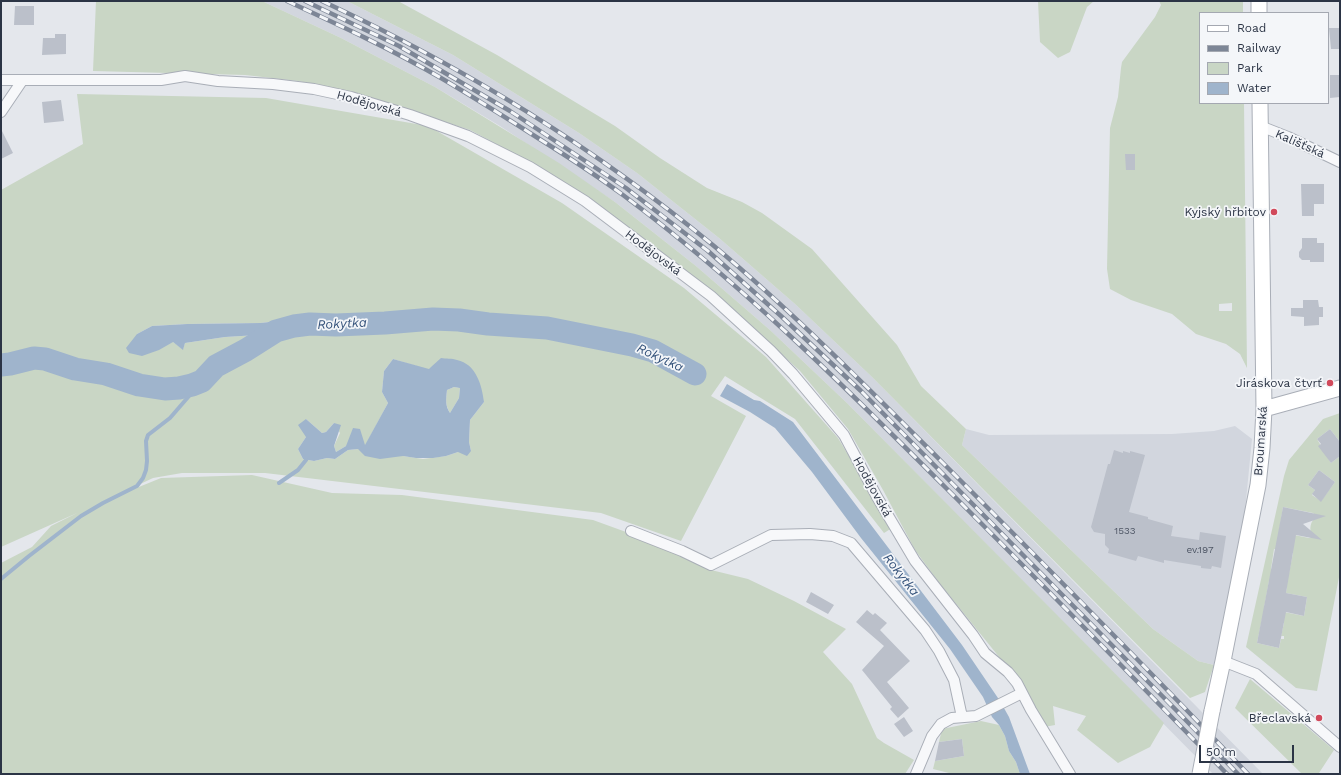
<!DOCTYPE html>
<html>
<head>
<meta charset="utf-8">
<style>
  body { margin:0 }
  #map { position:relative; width:1341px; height:775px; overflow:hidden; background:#e4e7ec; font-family:"Work Sans",sans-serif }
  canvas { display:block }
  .frame { position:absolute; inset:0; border:2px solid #2b3445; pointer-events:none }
  .legend { position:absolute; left:1199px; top:12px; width:130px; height:92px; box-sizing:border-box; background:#f4f6f9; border:1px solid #a4a8b1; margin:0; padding:5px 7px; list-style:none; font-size:12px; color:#2b3445 }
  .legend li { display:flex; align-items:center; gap:8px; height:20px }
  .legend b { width:20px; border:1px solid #a4a8b1 }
  .scale { position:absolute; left:1199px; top:745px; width:95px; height:18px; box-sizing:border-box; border:2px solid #2b3445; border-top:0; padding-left:5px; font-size:12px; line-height:14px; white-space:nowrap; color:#2b3445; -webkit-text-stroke:3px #f4f6f9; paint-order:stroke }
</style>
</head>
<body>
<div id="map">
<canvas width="1341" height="775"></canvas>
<div class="frame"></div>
<ul class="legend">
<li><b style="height:5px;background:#fff"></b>Road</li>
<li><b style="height:5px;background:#7d8696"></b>Railway</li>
<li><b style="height:11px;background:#c9d6c5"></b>Park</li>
<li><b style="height:11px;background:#9fb4cc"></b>Water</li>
</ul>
<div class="scale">50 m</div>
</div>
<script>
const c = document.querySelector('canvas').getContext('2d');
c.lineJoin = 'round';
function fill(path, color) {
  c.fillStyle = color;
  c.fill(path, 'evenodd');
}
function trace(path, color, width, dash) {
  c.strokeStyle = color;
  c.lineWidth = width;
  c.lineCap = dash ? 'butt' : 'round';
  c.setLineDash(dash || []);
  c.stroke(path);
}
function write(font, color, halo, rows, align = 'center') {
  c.font = font + ' "Work Sans",sans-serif';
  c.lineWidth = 3.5;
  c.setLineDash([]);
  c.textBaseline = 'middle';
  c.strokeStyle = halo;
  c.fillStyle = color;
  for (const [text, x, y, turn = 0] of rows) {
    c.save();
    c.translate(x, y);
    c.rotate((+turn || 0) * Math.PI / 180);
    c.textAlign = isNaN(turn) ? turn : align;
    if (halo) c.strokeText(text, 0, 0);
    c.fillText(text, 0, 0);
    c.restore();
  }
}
fill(new Path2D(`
  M262,1H347L453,55L579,133L637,173L719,238L795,304L872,377L1263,774H1213L847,403L770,330L696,266L615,202L500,126L435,87L341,38Z
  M1235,426L1252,439L1244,521L1222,638L1214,665L1198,661L1153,629L962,445L966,429L989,435L1172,434L1214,431Z`), '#d2d6de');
fill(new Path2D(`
  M96,1H262L341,38L435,87L559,163L615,202L696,266L770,330L847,403L1164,723L1150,747L1118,763L1077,730L1086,716L1053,706L1055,725L1044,727L1021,684L940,584L915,550L883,490L848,429L800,371L714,293L590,199L517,155L470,130L353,92L298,81L245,75L93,71Z
  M347,1H398L497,55L615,126L660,158L707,188L742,202L762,213L812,249L897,345L921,386L966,429L962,445L1153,629L1198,661L1214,665L1205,692L1190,698L872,377L795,304L719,238L637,173L579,133L453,55Z
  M1038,1H1094L1087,7L1070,52L1058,58L1040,42Z
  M1159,1H1243V13H1200V103H1244L1247,368L1240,354L1226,344L1196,334L1172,314L1131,300L1110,289L1107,269L1110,128L1118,97L1121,68L1122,62L1155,17L1161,5ZM1126,154H1135V170H1126ZM1232,303V311H1219V304Z
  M77,94L266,98L428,126L562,203L684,288L766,357L838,438L892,528L884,533L795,419L725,376L711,396L746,416L681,541L601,513L265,473H182L153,478L102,502L161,478L252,475L332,493L402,495L593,520L659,544L707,569L748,579L794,601L846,629L823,652L852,684L877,738L884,743L914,760L905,774H1V563L32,547L51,526L77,513L1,547V190L83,144ZM299,319L307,328L276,335L267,340L258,335L225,337L185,343L183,349L173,342L137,334L152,326L187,324L260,323ZM393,359L429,370L484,402L470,420L469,442L471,451L458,452L446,456L423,459L403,456H393L358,449L348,450L335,459L327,458L314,461L303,459L298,449L306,437V419L322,433L326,432L334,423L340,433L334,446L336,452L346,446H365L388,403L382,392L384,371Z
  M454,387L460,388L459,398L450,413C445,405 446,399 447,390Z
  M1340,413V442L1330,429L1317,439L1331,463L1340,456V572L1317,691L1296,688L1246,647L1284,476L1289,460L1323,419ZM1319,470L1335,482L1321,501L1312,495L1315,490L1308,485ZM1283,507L1313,513L1316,516C1310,523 1309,528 1312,537L1309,538L1279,532ZM1274,549L1293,553L1289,573L1271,569ZM1269,581L1287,585L1286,593L1307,597L1304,616L1264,608ZM1262,619L1284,623L1281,636H1284V639H1281L1279,648L1257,643Z
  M1250,679L1334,750L1319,773L1320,774H1302L1235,708Z
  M981,721L999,725L1005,736L1009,751L1016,762L1020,774H953L933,769L935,761L964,756L962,739L939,742L942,729Z`), '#c9d6c5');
fill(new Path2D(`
  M299,319L308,328L276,335L267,340L258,335L225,337L185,343L183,350L173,342L159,350L142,356L129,353L126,348L137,334L152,326L187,324L260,323Z
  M441,358C446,359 452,358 457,360C476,364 482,385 484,402L470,420L469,442L471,451L467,456L458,452L446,456L433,458H416L403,456L380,459L365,456L358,449L348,450L335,459L327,458L314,461L303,459L298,449L306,437L298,425L306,419L322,433L326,432L334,423L341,425L334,446L336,452L346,446L353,428L360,429L365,445L388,403L382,392L384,371L393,359L429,369L431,367ZM454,387L460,388L459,398L450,413C445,406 446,399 447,390Z
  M727,384L754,400L760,401L793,422L962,645L1000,701L1009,717L1030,774H1020L1016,762L1009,751L1005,736L999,725L992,717L983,697L950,649L861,538L812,472L775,428L750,412L720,396Z`), '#9fb4cc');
trace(new Path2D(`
  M279,483L298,470L306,460
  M1,579L29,556L81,516L103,503L137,486L143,478L146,470L147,461L146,441L148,435L170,418L202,381`), '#9fb4cc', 4);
trace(new Path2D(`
  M1,365L10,364L34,358L45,359L75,369L106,374L139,385L165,389L179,388L192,385L202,381L216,366L246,350L276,331L294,326L310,324L336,325L385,323L433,319L459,320L488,324L547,328L632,345L653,351L695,374`), '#9fb4cc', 23);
fill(new Path2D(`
  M15,6H34V25H14Z
  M1329,28H1340V49H1331Z
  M55,34H66V54L42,55L43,38H55Z
  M1330,75H1340V97L1330,98Z
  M61,100L64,121L44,123L42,102Z
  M1,129L13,153L1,159Z
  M1125,154H1135V170H1126Z
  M1301,184H1324V204H1314V216H1302Z
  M1302,238H1317V243H1324V262H1310V260H1302L1299,257V252L1302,248Z
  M1303,300H1318L1319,307H1323V317H1319V325L1304,326V317L1291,316V308H1303Z
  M1330,429L1340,442V456L1331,463L1318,446L1321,444L1317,439Z
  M1114,450L1123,453V451L1130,453V451L1145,455L1129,512L1148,517V519L1173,526L1171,536L1199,540L1200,532L1226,536L1221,568L1212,566L1211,569L1201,568V566L1164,560V563L1138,556L1136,561L1108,553L1109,549L1105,545V534L1094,532L1091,527L1108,464H1110Z
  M1319,470L1335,482L1321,502L1312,494L1315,490L1308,485Z
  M1283,507L1326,516L1303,524L1322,540L1296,535L1286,593L1307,597L1304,616L1286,612L1279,648L1257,643Z
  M811,592L834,605L828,614L806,602Z
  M867,610L873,615L875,613L887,623L880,630L910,661L887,682L909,708L898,718L890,709L892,707L862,670L884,646L856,622Z
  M904,717L913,731L904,737L894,724Z
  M962,739L964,756L935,761L939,742Z`), '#bbc0ca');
const street = new Path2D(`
  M1,80H161L185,76L218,81L273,84L314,89L351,97L410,115L468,136L530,167L585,201L711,296L771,351L793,374L844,435L877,497L915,561L973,635L985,653L1008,672L1017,683L1031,710L1070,774
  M1,112L22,81
  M1260,126L1288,137L1340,162
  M631,531L682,551L711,565L771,535L810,534L833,536L851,543L925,630L939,651L954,680L962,717
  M1223,661L1256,674L1340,747
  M916,774L932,736L941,724L952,718L976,716L1022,693`);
const secondary = new Path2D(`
  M1259,1V13
  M1264,409L1340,388
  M1212,711L1223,661L1258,485L1262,448L1264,409L1260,103`);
trace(street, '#a9aeb7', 12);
trace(secondary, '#a9aeb7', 17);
trace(street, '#f7f8fa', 10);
trace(secondary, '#fff', 15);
const rail = new Path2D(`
  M287,1C339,25 391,49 441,78C475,98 508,119 541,140C568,157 596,175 623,195C740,282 843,385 946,488C1041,583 1134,678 1227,774
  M305,1L399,46L510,111L626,188L708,251L781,316L861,391L1176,710L1238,774
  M322,1C462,66 595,148 714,246C794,313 867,387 940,460C1044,564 1147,668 1248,774`);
trace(rail, '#7d8696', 4.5);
trace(rail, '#f4f6f9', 3, [9]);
const secondaryBridge = new Path2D(`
  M1200,774L1212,711`);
trace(secondaryBridge, '#a9aeb7', 17, []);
trace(secondaryBridge, '#fff', 15);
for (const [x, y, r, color] of [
  [1274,212,4,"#d1495b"],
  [1330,383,4,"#d1495b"],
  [1319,718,4,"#d1495b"]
]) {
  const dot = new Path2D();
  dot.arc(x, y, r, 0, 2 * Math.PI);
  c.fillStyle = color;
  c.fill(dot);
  trace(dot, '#f4f6f9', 1.5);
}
write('10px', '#4f5766', null, [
  ["1533",1125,531],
  ["ev.197",1200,550]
]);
write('12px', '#2b3445', '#f4f6f9', [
  ["Hodějovská",369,104,16],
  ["Kališťská",1300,144,24],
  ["Hodějovská",653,253,37],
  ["Broumarská",1261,441,-86],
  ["Hodějovská",872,487,61]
]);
write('12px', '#2b3445', '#f4f6f9', [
  ["Kyjský hřbitov",1266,212],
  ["Jiráskova čtvrť",1322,383],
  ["Břeclavská",1311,718]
], 'right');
write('italic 13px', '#34527a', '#f4f6f9', [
  ["Rokytka",342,324,-3],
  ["Rokytka",660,358,25],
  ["Rokytka",901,575,52]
]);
</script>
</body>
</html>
